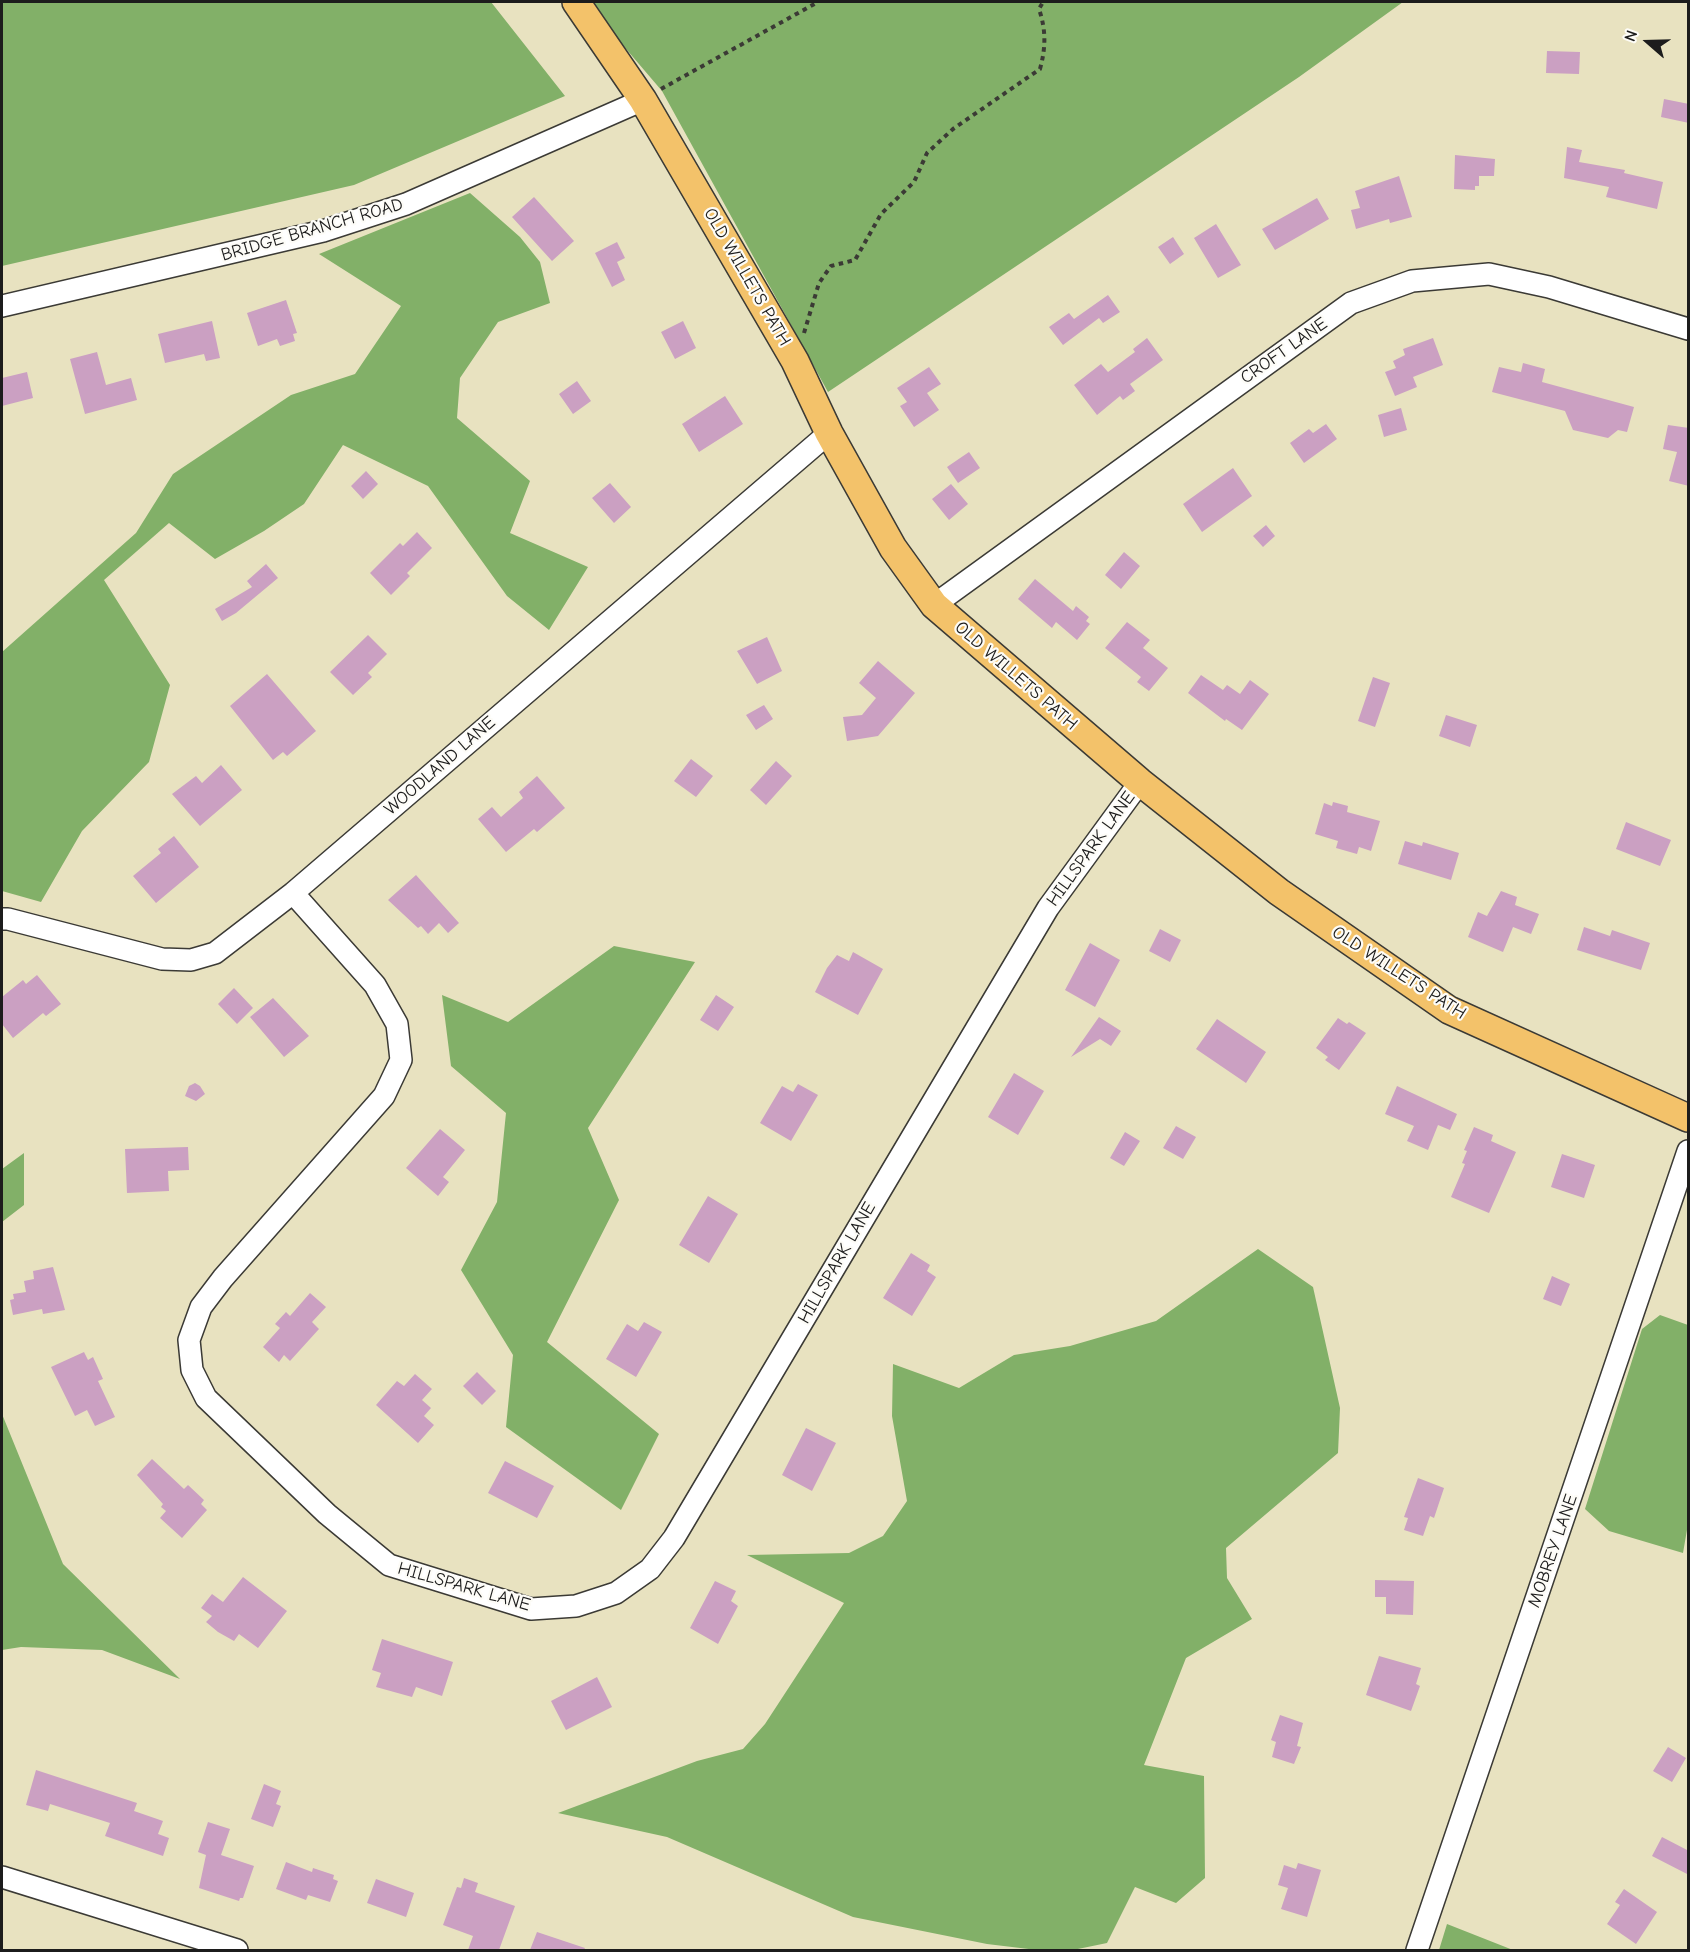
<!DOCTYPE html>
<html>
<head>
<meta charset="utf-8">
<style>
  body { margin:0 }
  #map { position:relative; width:1690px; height:1952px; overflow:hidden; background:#e8e2c0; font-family:"Comic Neue",sans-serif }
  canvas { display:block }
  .frame { position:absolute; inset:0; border:3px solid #1c1c1c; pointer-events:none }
  .north { position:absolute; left:1618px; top:12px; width:60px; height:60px; -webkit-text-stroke:4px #fdfcf7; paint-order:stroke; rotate:290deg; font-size:16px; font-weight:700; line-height:24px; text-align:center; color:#1c1c1c }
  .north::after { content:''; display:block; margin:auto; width:21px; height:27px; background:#1c1c1c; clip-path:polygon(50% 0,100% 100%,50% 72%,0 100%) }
</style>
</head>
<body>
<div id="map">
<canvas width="1690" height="1952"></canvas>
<div class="frame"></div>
<div class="north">N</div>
</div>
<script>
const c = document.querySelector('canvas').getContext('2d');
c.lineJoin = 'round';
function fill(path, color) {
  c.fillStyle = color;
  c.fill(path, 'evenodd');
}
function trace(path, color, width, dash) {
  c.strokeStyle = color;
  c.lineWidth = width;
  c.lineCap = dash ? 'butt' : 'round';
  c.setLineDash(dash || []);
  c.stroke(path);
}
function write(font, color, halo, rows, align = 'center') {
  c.font = font + ' "Comic Neue",sans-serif';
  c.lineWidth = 4.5;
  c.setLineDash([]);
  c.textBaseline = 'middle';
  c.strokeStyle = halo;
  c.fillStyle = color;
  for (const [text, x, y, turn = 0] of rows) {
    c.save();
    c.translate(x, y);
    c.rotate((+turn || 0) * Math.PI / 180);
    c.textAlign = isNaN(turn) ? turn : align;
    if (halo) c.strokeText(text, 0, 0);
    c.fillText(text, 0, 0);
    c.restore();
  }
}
fill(new Path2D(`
  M2,2H491L565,96L354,185L2,266Z
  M586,2H1403L1299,77L828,392L662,91Z
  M470,193L520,237L540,262L550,303L498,322L460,378L457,418L530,481L510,533L588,567L549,630L507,596L428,486L343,445L304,504L264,531L215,559L169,523L104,580L170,685L149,762L82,831L41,902L2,891V652L136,533L173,474L291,395L355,374L401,306L319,254Z
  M614,946L695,962L588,1128L619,1200L547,1342L659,1434L621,1510L506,1427L513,1355L461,1270L497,1202L506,1113L451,1066L442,995L508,1022Z
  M24,1153V1205L2,1222V1169Z
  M1258,1249L1313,1287L1340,1408L1338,1453L1226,1548L1227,1578L1252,1619L1186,1658L1144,1765L1204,1776L1205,1878L1176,1903L1135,1887L1107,1943L1073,1950H1037L987,1944L853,1917L667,1837L558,1813L697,1761L743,1749L765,1724L844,1603L747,1555L849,1553L883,1536L907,1501L892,1416L893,1364L959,1388L1014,1355L1070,1346L1156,1321Z
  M1660,1315L1688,1325V1524L1683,1553L1609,1531L1585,1509L1642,1329Z
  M2,1414L63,1564L180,1679L102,1650L21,1647L2,1650Z
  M1447,1924L1513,1950H1439Z`), '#82b068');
fill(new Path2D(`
  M1547,51L1580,52L1579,74L1546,73Z
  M1664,99L1689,104V123L1661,117Z
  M1567,147L1582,150L1579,162L1625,170L1624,173L1663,182L1657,209L1606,197L1609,187L1564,178Z
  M1455,155L1495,159L1494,176H1479V186H1475V190L1454,189Z
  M1399,176L1412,217L1390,223L1389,219L1356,229L1351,210L1360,208L1355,191Z
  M534,197L574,241L552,261L512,217Z
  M1317,198L1329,219L1275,250L1262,229Z
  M1216,224L1241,265L1218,278L1194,238Z
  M1173,237L1184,254L1170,264L1158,247Z
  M617,242L625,258L617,262L625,280L612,287L595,253Z
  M1108,295L1120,312L1103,323L1099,318L1063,345L1049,327L1069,313L1074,319Z
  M286,300L297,333L293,334L295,341L280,346L277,339L258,346L247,313Z
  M212,321L220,358L206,361L204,354L165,363L158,334Z
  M683,321L696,348L675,359L661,332Z
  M1147,338L1163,360L1130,384L1135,391L1123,400L1120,396L1097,415L1074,385L1101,364L1108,372L1135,352L1133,349Z
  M1433,338L1443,365L1413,377L1417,387L1395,396L1385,372L1396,368L1393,361L1405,355L1403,349Z
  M97,352L106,385L131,378L137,400L85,414L70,359Z
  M1523,363L1545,369L1542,382L1634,407L1627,432L1618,430L1608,438L1573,430L1565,411L1492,392L1499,367L1521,372Z
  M929,367L941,384L927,393L939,410L914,427L900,406L907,402L897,388Z
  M27,372L33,398L2,406V378Z
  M577,381L591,401L573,414L559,394Z
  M725,396L743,424L699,452L682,424Z
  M1401,408L1407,430L1384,437L1378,415Z
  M1326,424L1337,439L1304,463L1290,443L1309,429L1313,433Z
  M1668,425L1689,428V486L1669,481L1677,452L1663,449Z
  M969,452L980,468L958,483L947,467Z
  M1233,468L1252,496L1202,532L1183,504Z
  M366,471L378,484L363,499L351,486Z
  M610,483L631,507L614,523L592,498Z
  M951,484L968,504L949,520L932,499Z
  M1266,525L1275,536L1263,547L1253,536Z
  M417,532L432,548L407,573L410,576L391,595L370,573L400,543L403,546Z
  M1124,552L1140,566L1121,589L1105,575Z
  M266,564L278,578L236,613L222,621L215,609L252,587L247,581Z
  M1035,579L1073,611L1076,606L1089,617L1086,621L1090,624L1077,640L1056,622L1052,628L1018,599Z
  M1127,622L1150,640L1143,648L1168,668L1149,691L1137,682L1141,677L1105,648Z
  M368,635L387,654L368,673L372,677L353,695L330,672Z
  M767,637L782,671L757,684L737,651Z
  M878,661L915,693L878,736L847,741L843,717L862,715L876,698L859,683Z
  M267,674L316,731L287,756L283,752L273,760L230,706Z
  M1201,675L1223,690L1227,685L1240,694L1250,680L1269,694L1242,730L1226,719L1225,721L1188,693Z
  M1373,677L1390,683L1375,727L1358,721Z
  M764,705L773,719L756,730L746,715Z
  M1446,715L1477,725L1470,747L1439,736Z
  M691,759L713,776L696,797L674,781Z
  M776,761L792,776L766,805L750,790Z
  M221,765L242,790L200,826L172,794L196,776L202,783Z
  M537,776L565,808L537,832L534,829L506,852L478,819L492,807L501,817L523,798L519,792Z
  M1333,802L1348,806L1347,812L1380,821L1371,851L1359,847L1357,854L1336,848L1338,841L1315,834L1324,803L1332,806Z
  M1626,822L1671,840L1660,866L1616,849Z
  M174,836L199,867L156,903L133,876L161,853L158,849Z
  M1405,841L1422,846L1423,842L1459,853L1451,880L1398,864Z
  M416,875L459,923L448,933L439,923L428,934L421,926L418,928L388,900Z
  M1501,891L1517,897L1515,905L1539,914L1531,934L1513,927L1503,952L1468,937L1478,912L1487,916Z
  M1584,927L1610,936L1612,930L1650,943L1641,970L1577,950Z
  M1160,929L1181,940L1170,962L1149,951Z
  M1090,943L1120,960L1095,1007L1065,990Z
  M853,952L883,969L858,1015L815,992L827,968L837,955L849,961Z
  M37,975L61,1004L46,1016L43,1013L13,1038L2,1024V997L23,980L26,984Z
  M234,988L253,1008L237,1024L218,1004Z
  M716,995L734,1007L718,1031L700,1020Z
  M273,998L309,1036L284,1057L250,1017Z
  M1099,1017L1121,1031L1111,1046L1100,1039L1071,1057Z
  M1338,1018L1347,1024L1349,1022L1366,1033L1339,1070L1325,1060L1328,1057L1316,1048Z
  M1217,1019L1266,1052L1246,1083L1196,1049Z
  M1014,1073L1044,1091L1018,1135L988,1117Z
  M195,1083L200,1086L205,1094L196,1101L185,1096L189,1086Z
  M798,1084L818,1095L791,1141L760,1123L782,1086L793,1092Z
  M1397,1086L1457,1114L1450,1130L1438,1125L1428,1150L1407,1141L1414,1126L1385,1114Z
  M1176,1126L1196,1137L1183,1159L1163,1148Z
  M1474,1127L1493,1135L1491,1141L1516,1152L1489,1213L1451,1197L1465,1164L1462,1163L1467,1151L1464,1150Z
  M440,1129L465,1150L443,1177L449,1182L438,1196L406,1168Z
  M1125,1132L1140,1141L1124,1166L1110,1158Z
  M188,1147L189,1170L168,1171L169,1191L127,1193L125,1149Z
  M1562,1154L1595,1165L1584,1198L1551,1187Z
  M708,1196L738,1214L709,1263L679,1245Z
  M911,1253L930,1265L927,1271L936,1277L912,1316L883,1298Z
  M53,1267L65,1310L43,1314L42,1309L13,1315L10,1300L14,1299L13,1294L26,1292L24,1281L34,1279L33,1271Z
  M1552,1276L1570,1284L1561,1306L1543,1299Z
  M310,1293L326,1307L312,1322L319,1329L290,1361L284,1355L279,1362L263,1347L280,1328L275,1324L286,1312L290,1316Z
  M644,1322L662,1332L636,1377L606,1359L627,1324L638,1331Z
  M84,1352L88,1360L93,1357L103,1379L98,1381L115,1417L95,1426L87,1410L75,1416L51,1367Z
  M477,1372L496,1391L482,1405L463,1386Z
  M415,1374L432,1389L422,1400L431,1408L424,1416L434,1425L418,1443L376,1405L397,1381L404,1386Z
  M806,1428L836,1443L812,1491L782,1475Z
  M152,1459L184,1489L188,1485L204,1500L201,1504L207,1510L182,1538L160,1518L166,1511L161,1507L163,1504L137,1475Z
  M505,1461L554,1486L537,1518L488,1493Z
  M1418,1478L1444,1488L1434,1518L1430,1516L1423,1536L1404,1530L1408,1518L1404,1517Z
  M243,1577L287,1611L258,1648L239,1634L234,1641L218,1632L206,1622L212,1616L201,1608L212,1594L223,1602Z
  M1375,1580L1414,1581L1413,1615L1386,1614V1597H1375Z
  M715,1581L736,1591L731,1601L738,1606L718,1644L690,1628Z
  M382,1639L453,1662L442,1696L416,1687L412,1697L376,1687L381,1673L372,1670Z
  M1379,1656L1421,1668L1416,1684L1420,1686L1411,1711L1366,1695Z
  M597,1677L612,1707L566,1730L551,1701Z
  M1280,1715L1303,1723L1297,1746L1301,1747L1294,1764L1272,1757L1276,1742L1271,1740Z
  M1668,1747L1686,1758L1672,1782L1653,1771Z
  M36,1770L137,1803L134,1811L163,1821L158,1834L169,1838L163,1856L105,1836L110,1823L50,1804L48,1811L26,1805Z
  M264,1784L281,1791L276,1804L281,1806L273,1827L251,1819Z
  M208,1822L230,1829L221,1855L254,1866L243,1898H240L239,1901L199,1888L206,1855L198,1852Z
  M1662,1837L1689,1851V1875L1652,1856Z
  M286,1862L312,1872L313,1868L334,1875L333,1879L338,1881L330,1902L308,1895L306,1900L276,1889Z
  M1298,1863L1321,1870L1307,1917L1281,1909L1288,1888L1278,1885L1284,1865L1296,1869Z
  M464,1878L478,1883L475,1892L515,1906L499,1950H468L473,1936L443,1925L457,1887L461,1888Z
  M376,1879L414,1893L406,1917L367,1903Z
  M1624,1889L1657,1912L1636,1944L1607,1924L1620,1905L1615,1902Z
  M537,1932L585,1948L584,1950H530Z`), '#cba0c2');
const minor = new Path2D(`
  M2,306L323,231L406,204L643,100
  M934,605L1351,303L1412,281L1489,274L1549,287L1688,329
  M293,893L375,985L397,1024L401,1060L384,1096L223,1278L201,1307L189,1340L192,1370L206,1398L327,1514L389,1565L531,1609L576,1606L616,1593L650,1569L674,1538L1048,908L1140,782
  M2,919H8L162,959L191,960L215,953L293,893L829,433
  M2,1877L237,1950
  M1417,1950L1688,1151`);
const major = new Path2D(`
  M576,2L643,100L795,361L829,433L893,548L934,605L1140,782L1279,892L1449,1010L1688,1118`);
trace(minor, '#3b3a35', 24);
trace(major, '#3b3a35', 30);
trace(new Path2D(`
  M661,89L818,2
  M804,333L819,283L831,266L855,260L881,214L914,182L927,153L953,129L1040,69C1046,47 1046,30 1039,9L1043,2`), '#3b3a35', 4, [4.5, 4.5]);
trace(minor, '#fff', 21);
trace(major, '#f3c26a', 27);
write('18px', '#1c1c1c', '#fdfcf7', [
  ["BRIDGE BRANCH ROAD",312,230,-16],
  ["OLD WILLETS PATH",747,277,60],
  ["CROFT LANE",1284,351,-35],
  ["OLD WILLETS PATH",1016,676,41],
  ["WOODLAND LANE",440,766,-41],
  ["HILLSPARK LANE",1091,849,-54],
  ["OLD WILLETS PATH",1399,973,33],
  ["HILLSPARK LANE",837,1263,-60],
  ["MOBREY LANE",1553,1551,-71],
  ["HILLSPARK LANE",464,1587,16]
]);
</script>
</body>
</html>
